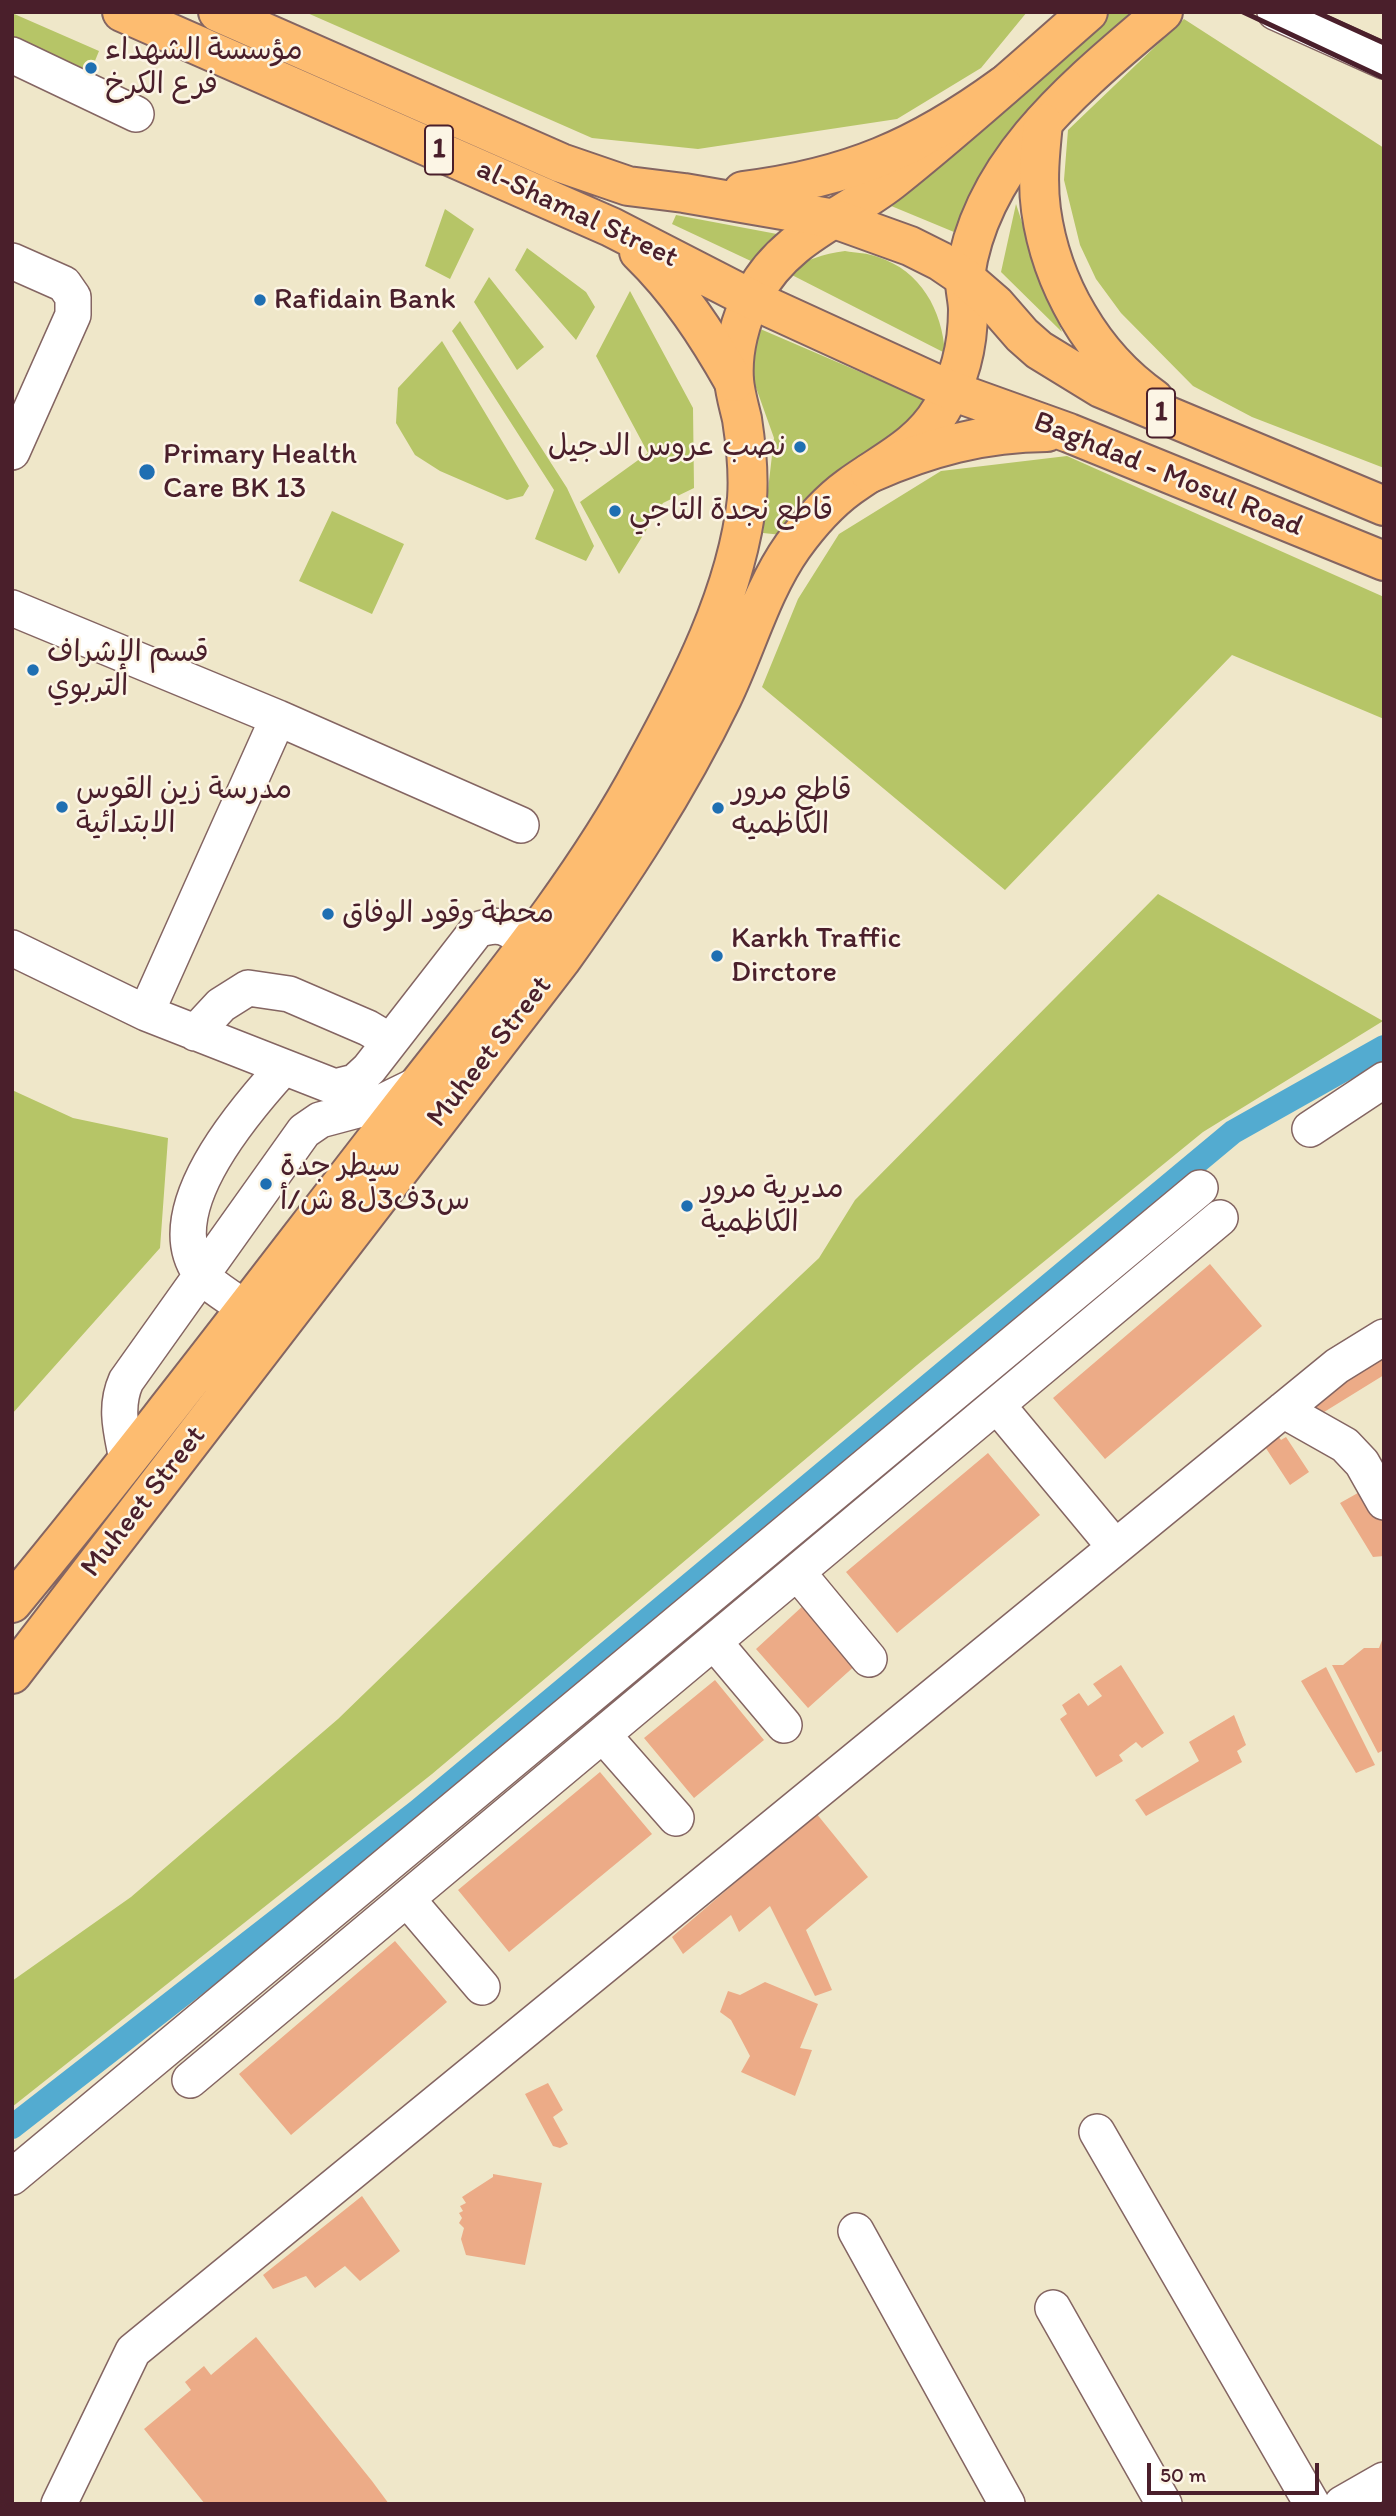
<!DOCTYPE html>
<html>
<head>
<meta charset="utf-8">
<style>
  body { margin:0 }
  #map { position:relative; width:1396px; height:2516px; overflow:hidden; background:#efe7c9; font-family:Itim,sans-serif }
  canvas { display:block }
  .frame { position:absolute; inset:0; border:14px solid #4a1f2b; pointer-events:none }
  .scale { position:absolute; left:1147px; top:2463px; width:172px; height:32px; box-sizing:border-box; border:4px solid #4a1f2b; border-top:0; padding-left:9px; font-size:21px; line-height:24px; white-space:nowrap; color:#4a1f2b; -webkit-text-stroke:5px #fcf5e5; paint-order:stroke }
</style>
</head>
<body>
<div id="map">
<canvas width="1396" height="2516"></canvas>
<div class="frame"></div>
<div class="scale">50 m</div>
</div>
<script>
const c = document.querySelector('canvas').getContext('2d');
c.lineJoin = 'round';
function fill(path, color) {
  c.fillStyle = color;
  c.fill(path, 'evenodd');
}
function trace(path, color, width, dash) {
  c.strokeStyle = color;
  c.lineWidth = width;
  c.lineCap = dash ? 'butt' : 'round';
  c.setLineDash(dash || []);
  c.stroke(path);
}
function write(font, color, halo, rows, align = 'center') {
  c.font = font + ' Itim,"Playpen Sans Arabic",sans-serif';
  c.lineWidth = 5;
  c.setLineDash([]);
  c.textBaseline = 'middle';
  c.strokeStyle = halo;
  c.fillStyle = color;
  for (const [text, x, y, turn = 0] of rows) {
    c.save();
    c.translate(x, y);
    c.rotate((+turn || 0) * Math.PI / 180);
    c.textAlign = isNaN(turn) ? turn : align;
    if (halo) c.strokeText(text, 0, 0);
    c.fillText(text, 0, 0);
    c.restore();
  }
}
fill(new Path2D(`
  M305,12H1027L981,68L897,119L698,149L592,138Z
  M1110,12H1140L997,149L954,232L884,203Z
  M12,13L99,51L86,83L12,51Z
  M1184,19L1384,148V468L1252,417L1193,386L1121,313L1096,279L1080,245L1064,180L1068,130Z
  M1016,204L1036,265L1062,332L1001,272Z
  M445,209L474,229L450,279L425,266Z
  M676,215L777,234L753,262L672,224Z
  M527,248L586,292L595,307L576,340L515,270Z
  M845,251C856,253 868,253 878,257C921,271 942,310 945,353L786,272C805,260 823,254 845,251Z
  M489,277L544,347L517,370L474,302Z
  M630,291L693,408L694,488L663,503L619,574L580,502L648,453L596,356Z
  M460,321L567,488L594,546L586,561L535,539L554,490L452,331Z
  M751,325L930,402L782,535L763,533L774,438L749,368Z
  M442,341L529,486L523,496L507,500L440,471L415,455L396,423L398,388Z
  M1067,456L1384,597V719L1232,655L1005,890L762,687L798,599L839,534L941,471Z
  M332,511L404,544L372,614L299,581Z
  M1158,894L1383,1021L1203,1132L917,1365L432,1774L12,2107V1981L131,1897L338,1719L624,1442L819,1258L855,1200Z
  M12,1090L73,1118L168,1138L160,1248L12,1414Z`), '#b6c567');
trace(new Path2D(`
  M12,2127L418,1811L1233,1132L1384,1047`), '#53abd0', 24);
fill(new Path2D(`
  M1210,1264L1262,1326L1105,1459L1053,1398Z
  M1384,1349V1375L1316,1417L1307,1405Z
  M1272,1428L1281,1440L1286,1437L1309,1472L1290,1485L1258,1436Z
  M988,1453L1040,1515L897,1633L846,1572Z
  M1365,1489L1384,1521V1556L1373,1557L1340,1503Z
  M805,1604L858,1663L808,1708L756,1649Z
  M1384,1635V1750L1378,1753L1332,1665H1343L1364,1648H1379Z
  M1121,1665L1164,1733L1142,1748L1136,1742L1119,1755L1123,1761L1096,1777L1060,1719L1067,1714L1062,1705L1079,1693L1088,1706L1102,1696L1093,1684Z
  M1326,1667L1375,1765L1356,1773L1301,1681Z
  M715,1680L764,1740L694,1798L644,1738Z
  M1234,1715L1246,1745L1237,1751L1242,1762L1146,1816L1135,1800L1199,1761L1189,1742Z
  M600,1772L652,1834L509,1952L458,1890Z
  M816,1813L868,1877L806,1930L832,1990L815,1996L770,1906L739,1932L731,1915L683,1954L672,1937Z
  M395,1941L447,2002L291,2135L239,2074Z
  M765,1982L818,2004L800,2048L812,2050L795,2096L741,2072L750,2056L731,2020L720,2012L728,1991L740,1995Z
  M548,2083L563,2110L553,2117L568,2144L560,2148L553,2146L525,2094Z
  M493,2174L542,2183L525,2265L466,2255L461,2239L464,2228L459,2223L462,2218L459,2213L463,2211L460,2206L466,2203L462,2197L493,2177Z
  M362,2196L400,2251L360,2281L345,2266L315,2288L306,2276L273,2289L263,2275Z
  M256,2337L372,2481L389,2504H205L144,2429L191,2390L185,2382L204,2366L211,2375Z`), '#ecab87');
const minor = new Path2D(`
  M1275,12L1384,61
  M12,55L136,114
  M12,261L64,284L73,297V315L12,452
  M12,608L278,718L521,825
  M12,948L146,1013L335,1087L355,1082L369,1069L477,930C502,921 509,929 528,943
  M146,1013L278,718
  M195,1033L221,1005L248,988L289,994L368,1028L390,1041
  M1310,1129L1384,1080
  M246,1309C233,1299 208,1285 200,1273C157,1211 243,1112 283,1068
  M997,1405L1115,1547
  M1283,1410L1345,1445L1362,1463L1384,1502
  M127,1460C122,1433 114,1408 126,1381L304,1131L320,1120L376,1105L419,1084
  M797,1572L869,1659
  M714,1642L784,1725
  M603,1735L676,1818
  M407,1899L482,1987
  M190,2080L1220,1218
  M1097,2132L1312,2504
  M12,2177L1200,1188
  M856,2231L1007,2504
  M1053,2308L1164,2504
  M59,2504L133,2351L1337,1366L1384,1337
  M1342,2504L1384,2480`);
const major = new Path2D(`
  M12,1603C141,1447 264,1284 388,1124C477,1008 575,896 644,767C689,685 737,592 747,499C749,472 746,445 742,419C739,406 735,393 734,380C732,351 740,319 754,294C785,236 842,219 891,181C959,127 1023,69 1088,12
  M12,1674L561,960C621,876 677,791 722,698C746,649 761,591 793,546C809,524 827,503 849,487C883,462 919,447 941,410C960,379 968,346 968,310C968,299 964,287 965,276C981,160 1080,83 1163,12`);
const highway = new Path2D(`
  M122,12L611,227L751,299L952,391L1069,433L1384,561
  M218,12L561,163L628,186L684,193L835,219L910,246L940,261L965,278L995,304L1022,335L1039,350L1101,388L1384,506
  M1043,123C1040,152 1037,181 1041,210C1051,283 1092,356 1154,399
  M743,191C848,178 918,148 1003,86
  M639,252C678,290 707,334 734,382
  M870,473C927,448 984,432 1047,432`);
trace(minor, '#846562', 38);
trace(major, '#846562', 42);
trace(highway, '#846562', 42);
trace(minor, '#fff', 35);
trace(major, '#fdbc70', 38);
trace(highway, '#fdbc70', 38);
trace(new Path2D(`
  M1243,12L1384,78
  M1316,12L1384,43`), '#4a1f2b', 5);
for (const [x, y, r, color] of [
  [91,68,7,"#1f6fb2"],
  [260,300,7,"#1f6fb2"],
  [800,447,7,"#1f6fb2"],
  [147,472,9,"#1f6fb2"],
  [615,511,7,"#1f6fb2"],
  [33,670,7,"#1f6fb2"],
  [62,807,7,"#1f6fb2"],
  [718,808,7,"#1f6fb2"],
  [328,914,7,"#1f6fb2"],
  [717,956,7,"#1f6fb2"],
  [266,1184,7,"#1f6fb2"],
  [687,1206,7,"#1f6fb2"]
]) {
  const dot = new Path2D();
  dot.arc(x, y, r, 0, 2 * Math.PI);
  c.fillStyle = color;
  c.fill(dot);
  trace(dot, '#fcf5e5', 2.5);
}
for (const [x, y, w] of [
  [439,150,28],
  [1161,413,28]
]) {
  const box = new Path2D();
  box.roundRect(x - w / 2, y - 24.5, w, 49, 5);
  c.fillStyle = '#fcf5e5';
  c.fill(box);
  trace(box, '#4a1f2b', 2);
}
write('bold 28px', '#4a1f2b', null, [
  ["1",439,150],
  ["1",1161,413]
]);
write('30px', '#4a1f2b', '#fcf5e5', [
  ["مؤسسة الشهداء",105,51],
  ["فرع الكرخ",105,85],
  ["Rafidain Bank",274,300],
  ["نصب عروس الدجيل",786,447,"right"],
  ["Primary Health",163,455],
  ["Care BK 13",163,489],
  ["قاطع نجدة التاجي",629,511],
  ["قسم الإشراف",47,653],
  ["التربوي",47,687],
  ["مدرسة زين القوس",76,790],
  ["الابتدائية",76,824],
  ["قاطع مرور",732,791],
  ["الكاظميه",732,825],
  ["محطة وقود الوفاق",342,914],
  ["Karkh Traffic",731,939],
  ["Dirctore",731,973],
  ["سيطر جدة",280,1167],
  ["س3ف3ل8 ش/أ",280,1201],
  ["مديرية مرور",701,1189],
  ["الكاظمية",701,1223]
], 'left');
write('30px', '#4a1f2b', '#fcf5e5', [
  ["al-Shamal Street",577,214,25],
  ["Baghdad - Mosul Road",1168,475,22],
  ["Muheet Street",490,1052,-52],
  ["Muheet Street",144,1502,-52]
]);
</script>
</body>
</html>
